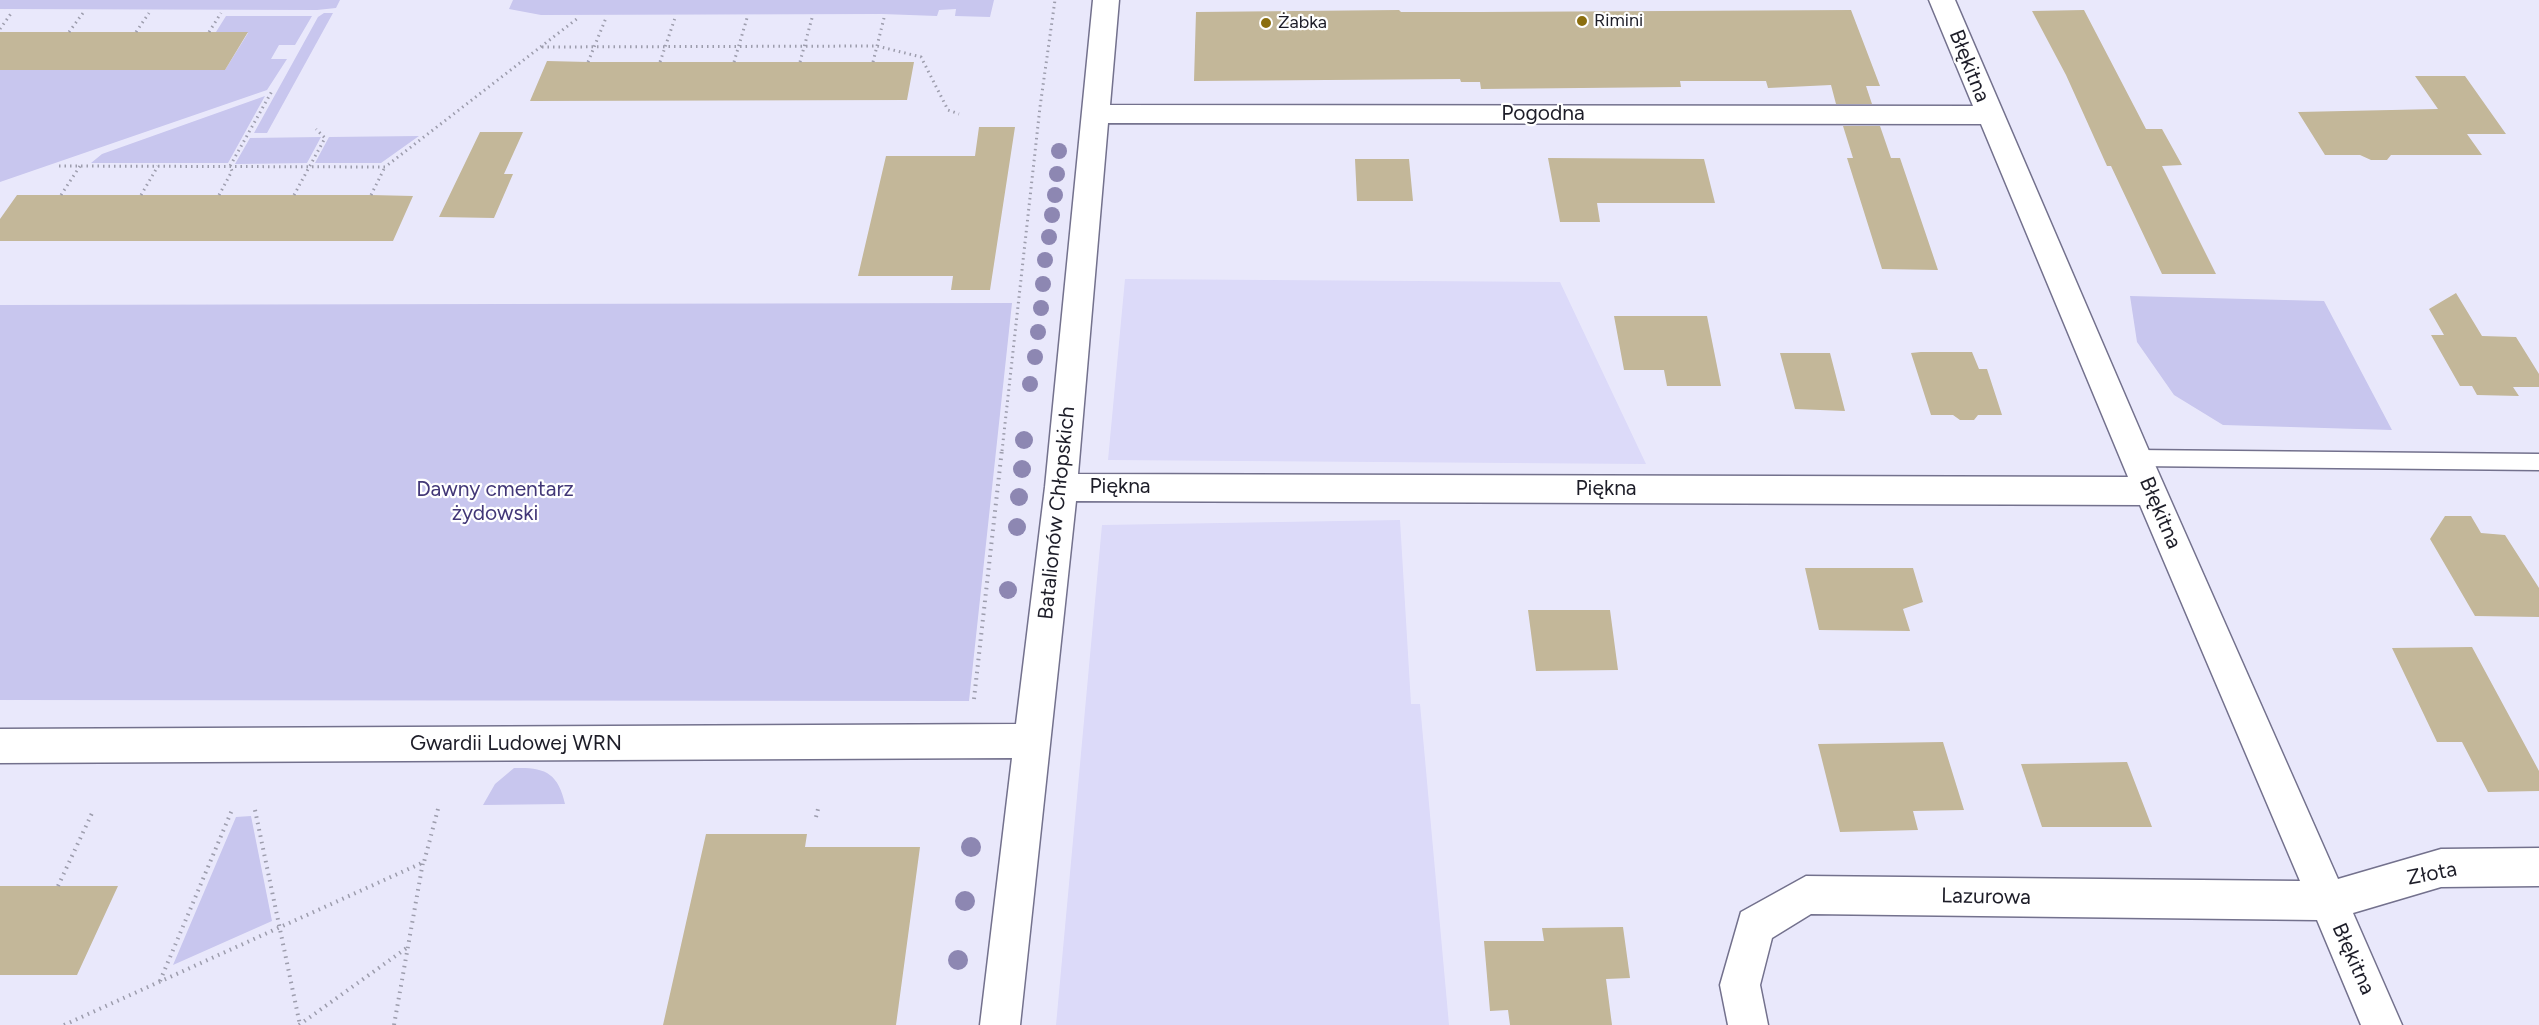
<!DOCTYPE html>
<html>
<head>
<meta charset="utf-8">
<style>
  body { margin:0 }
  canvas { display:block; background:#e9e8fb }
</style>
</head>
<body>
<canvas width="2539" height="1025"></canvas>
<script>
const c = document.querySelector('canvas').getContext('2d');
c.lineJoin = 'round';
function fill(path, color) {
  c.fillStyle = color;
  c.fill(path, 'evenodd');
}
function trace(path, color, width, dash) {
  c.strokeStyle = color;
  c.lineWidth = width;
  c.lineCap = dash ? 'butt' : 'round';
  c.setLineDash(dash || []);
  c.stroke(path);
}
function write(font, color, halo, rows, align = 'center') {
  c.font = font + ' Figtree,sans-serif';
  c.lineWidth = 4.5;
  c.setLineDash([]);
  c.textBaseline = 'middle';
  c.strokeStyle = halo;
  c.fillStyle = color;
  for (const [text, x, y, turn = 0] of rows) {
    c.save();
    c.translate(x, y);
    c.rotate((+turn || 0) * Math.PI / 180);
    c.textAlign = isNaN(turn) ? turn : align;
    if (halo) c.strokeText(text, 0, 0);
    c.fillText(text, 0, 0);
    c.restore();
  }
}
fill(new Path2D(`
  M1125,279L1560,282L1646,464L1108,460Z
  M1400,520L1411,704H1420L1449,1025H1056L1102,525Z`), '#dcdaf9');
fill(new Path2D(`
  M0,0H340L336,8L317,10L0,9Z
  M513,0H994L990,17L955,16L956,9L939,10L937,16L882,14L541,15L509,9Z
  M324,13H333L267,133H254L318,17Z
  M226,16H312L295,45H279L271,59H287L267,90L0,182V70H225L248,33L216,32Z
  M265,96L228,163H91L102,154Z
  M419,136L381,163H315L329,137Z
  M321,137L307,163L235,164L250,138Z
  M2130,296L2324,301L2392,430L2223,425L2174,395L2137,342Z
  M1012,303L969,701L0,700V305Z
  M514,768C544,767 558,772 565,804L483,805L495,784Z
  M251,816L272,921L173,965L236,817Z`), '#c8c6ee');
fill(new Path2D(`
  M1399,10L1401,12H1479L1851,10L1880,86H1866L1872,104H1836L1831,85L1768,88L1766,81H1680L1681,87L1481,89L1480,82H1461L1460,79L1194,81L1196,12Z
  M2084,10L2146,129H2162L2182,165L2162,166L2216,274H2162L2111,166H2107L2066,75L2032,11Z
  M0,32H248L225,70H0Z
  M547,61L588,62H914L907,100L530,101Z
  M2415,76H2465L2506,134H2467L2482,155H2391L2387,160H2371L2360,155H2325L2298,112L2438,109Z
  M1843,126H1880L1891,158H1900L1938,270L1882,269L1847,158H1853Z
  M979,127H1015L990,290H951L953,276H858L886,156H975Z
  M480,132H523L504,174H513L494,218L439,217Z
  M1548,158L1704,159L1715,203H1597L1600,222H1560Z
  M1355,159H1409L1413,201H1357Z
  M17,195H371L413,196L393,241H0V219Z
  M2456,293L2482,336L2516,337L2539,374V387H2513L2519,396L2477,395L2472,386H2460L2431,335H2444L2429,309Z
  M1614,316H1707L1721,386H1667L1664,370H1624Z
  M1921,352H1972L1979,369H1987L2002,415H1978L1974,420H1960L1953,415H1931L1911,353Z
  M1780,353H1830L1845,411L1795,409Z
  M2445,516H2471L2481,533L2505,535L2539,588V617L2475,616L2430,539Z
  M1805,568H1913L1923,602L1903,609L1910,631L1819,630Z
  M1528,610H1610L1618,670L1536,671Z
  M2472,647L2539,771V791L2488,792L2462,742H2437L2392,648Z
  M1943,742L1964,810L1913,811L1918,830L1840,832L1818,744Z
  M2127,762L2152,827H2042L2021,764Z
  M706,834H807L805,847H920L896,1025H663Z
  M0,886H118L77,975H0Z
  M1623,927L1630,978L1606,979L1612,1025H1510L1508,1010L1490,1011L1484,941H1544L1542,928Z`), '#c3b799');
const lane = new Path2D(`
  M2136,450L2539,454V470L2136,466L2129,464L2126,458L2129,452Z`);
const street = new Path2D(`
  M1093,0H1119L1110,105L1973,106L1929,0H1955L2152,458L2338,879L2441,849L2539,848V886L2441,887L2353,913L2402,1025H2361L2317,920L1811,914L1772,938L1760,985L1768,1025H1728L1720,985L1741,912L1806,876L2300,881L2140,505L1076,501L1020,1025H980L1012,758L0,763V729L1016,724L1045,487ZM1108,123L1981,124L2128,477L1078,474Z`);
trace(lane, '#73718d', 3);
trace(street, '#73718d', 3);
trace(new Path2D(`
  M0,29L12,12
  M69,32L83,13
  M136,32L149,13
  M209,32L221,13
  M542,47L877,46L921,57L948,110L959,114
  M588,62L606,18
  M660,62L675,18
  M734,62L747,18
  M800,62L812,18
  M873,62L884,18
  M59,166L385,167L578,18
  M61,195L80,166
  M141,195L158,166
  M219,195L232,171L230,166L272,91
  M294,195L325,138L316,129
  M371,195L385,167
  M1002,451L1040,107L1055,0`), '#9d9dad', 3, [1.5, 4]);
trace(new Path2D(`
  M974,699L1002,449
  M255,810L300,1025
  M816,817L818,809
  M58,886L93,811
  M160,981L232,810
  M64,1025L424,862L438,809
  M299,1025L408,947
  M394,1025L423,862`), '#9d9dad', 4, [1.5, 5]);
fill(lane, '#fff');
fill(street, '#fff');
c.fillStyle = '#8d87b2';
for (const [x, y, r] of [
  [1059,151,8],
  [1057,174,8],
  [1055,195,8],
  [1052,215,8],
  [1049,237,8],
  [1045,260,8],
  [1043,284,8],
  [1041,308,8],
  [1038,332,8],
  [1035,357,8],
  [1030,384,8],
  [1024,440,9],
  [1022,469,9],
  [1019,497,9],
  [1017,527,9],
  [1008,590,9],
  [971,847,10],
  [965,901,10],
  [958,960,10]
]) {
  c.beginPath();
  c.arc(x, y, r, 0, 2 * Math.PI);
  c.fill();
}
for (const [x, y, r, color] of [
  [1582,21,6,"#8b6e0f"],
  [1266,23,6,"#8b6e0f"]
]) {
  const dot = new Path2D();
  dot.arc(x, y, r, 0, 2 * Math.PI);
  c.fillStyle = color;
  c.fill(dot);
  trace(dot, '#fff', 2);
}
write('18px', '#1d1d28', '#fff', [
  ["Rimini",1594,21],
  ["Żabka",1278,23]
], 'left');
write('21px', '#1d1d28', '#fff', [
  ["Błękitna",1969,66,68],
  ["Pogodna",1543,114],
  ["Piękna",1120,487],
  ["Piękna",1606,489],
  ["Batalionów Chłopskich",1057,513,-84],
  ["Błękitna",2160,513,67],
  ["Gwardii Ludowej WRN",516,744],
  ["Złota",2432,874,-11],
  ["Lazurowa",1986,897,1],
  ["Błękitna",2353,959,66]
]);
write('21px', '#423777', '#fff', [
  ["Dawny cmentarz",495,490],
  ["żydowski",495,514]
]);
</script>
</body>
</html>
